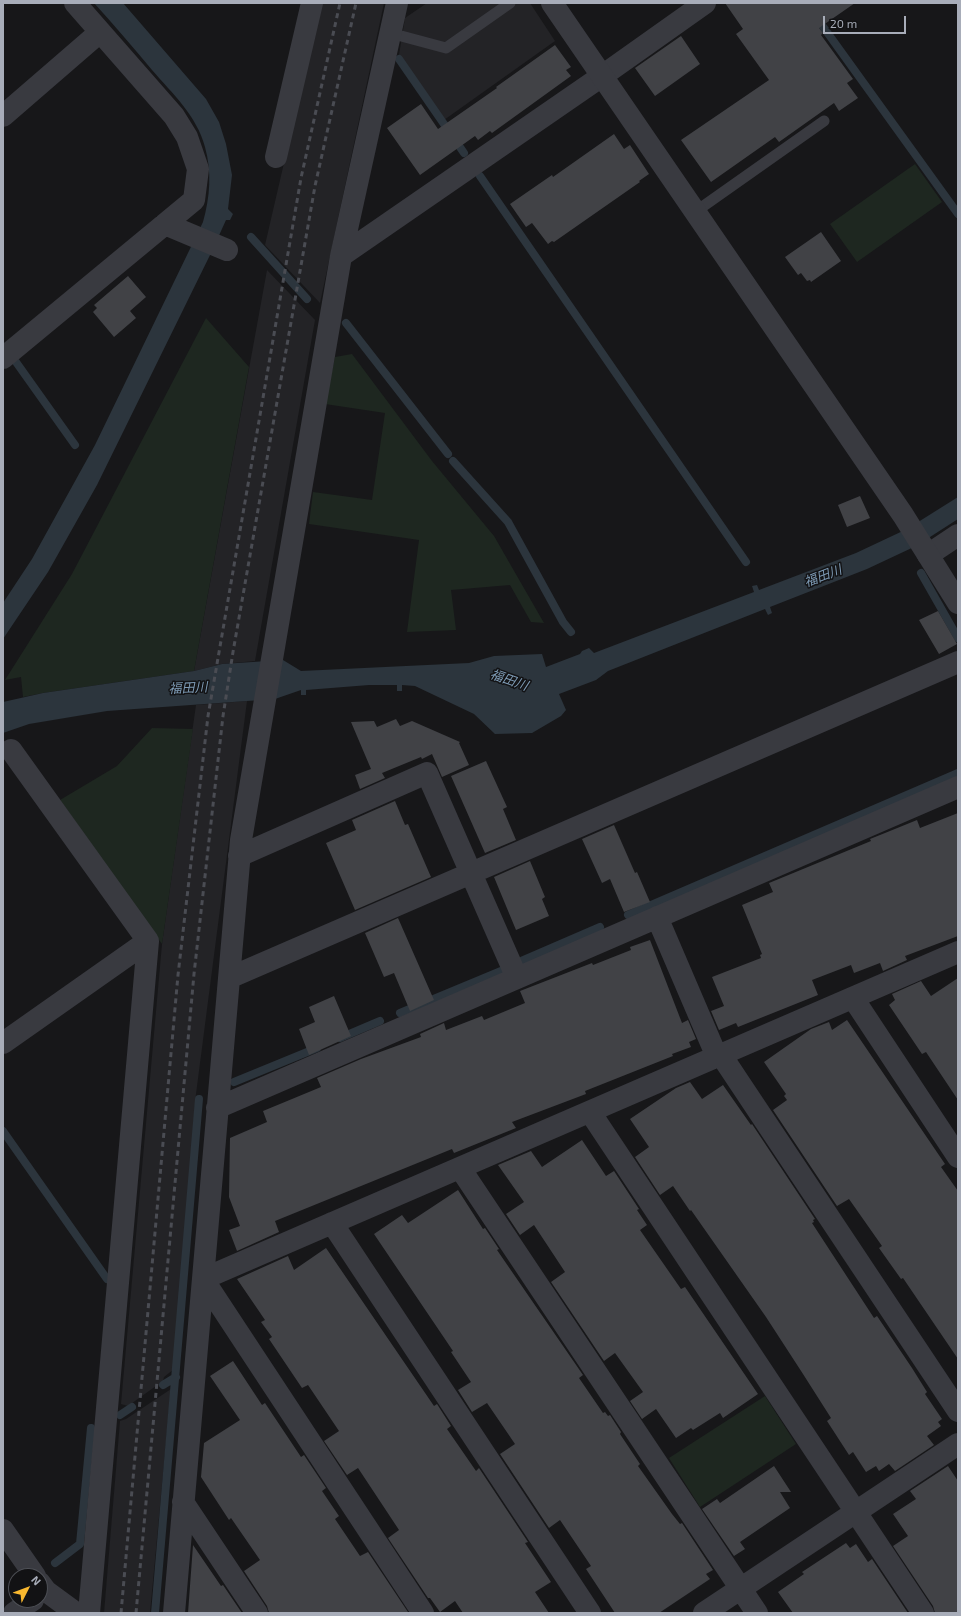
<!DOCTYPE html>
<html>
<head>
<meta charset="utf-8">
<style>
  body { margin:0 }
  #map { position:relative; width:961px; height:1616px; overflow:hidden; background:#171719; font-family:"Exo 2",sans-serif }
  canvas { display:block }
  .frame { position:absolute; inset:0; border:4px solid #a8adb9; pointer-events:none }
  .north { position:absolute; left:8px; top:1568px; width:40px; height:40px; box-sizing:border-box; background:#121214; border:1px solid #4e5056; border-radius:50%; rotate:48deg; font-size:11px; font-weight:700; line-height:16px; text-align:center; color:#a8adb9 }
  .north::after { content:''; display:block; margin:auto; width:14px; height:18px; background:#f9b82f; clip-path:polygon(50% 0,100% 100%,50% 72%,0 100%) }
  .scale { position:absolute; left:823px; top:16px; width:83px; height:18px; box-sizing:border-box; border:2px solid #a8adb9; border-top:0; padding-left:5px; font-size:12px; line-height:14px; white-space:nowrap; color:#a8adb9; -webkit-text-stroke:3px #121214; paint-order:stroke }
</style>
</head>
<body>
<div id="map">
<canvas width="961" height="1616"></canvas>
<div class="frame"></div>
<div class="north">N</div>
<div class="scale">20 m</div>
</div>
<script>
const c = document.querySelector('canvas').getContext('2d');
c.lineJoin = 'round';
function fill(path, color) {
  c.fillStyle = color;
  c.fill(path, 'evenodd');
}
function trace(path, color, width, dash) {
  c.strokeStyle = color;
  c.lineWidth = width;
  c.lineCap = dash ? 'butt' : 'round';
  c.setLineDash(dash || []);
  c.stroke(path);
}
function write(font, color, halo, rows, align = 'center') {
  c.font = font + ' "Exo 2","Noto Sans JP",sans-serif';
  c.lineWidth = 3;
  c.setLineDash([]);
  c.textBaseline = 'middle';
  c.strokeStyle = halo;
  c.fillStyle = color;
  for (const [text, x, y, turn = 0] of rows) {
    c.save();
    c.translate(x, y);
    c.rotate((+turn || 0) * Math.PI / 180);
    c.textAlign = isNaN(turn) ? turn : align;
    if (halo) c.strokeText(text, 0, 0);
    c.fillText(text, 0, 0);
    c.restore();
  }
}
fill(new Path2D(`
  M321,3H384L320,303L265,245Z
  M427,3H530L555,41L444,120L399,55L405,18Z
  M267,270L315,320L255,661L222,664L194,671Z
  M247,701L196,1094L174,1369L164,1377L163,1381L128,1406L121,1404L162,944L196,705Z
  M171,1389L150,1613H104L120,1421L126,1419Z`), '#232326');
fill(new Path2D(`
  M915,164L942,202L857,262L830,224Z
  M206,318L249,367L194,671L43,693L23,697L21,677L5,680L72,574Z
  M352,354L432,461L494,536L544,623L531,622L510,585L451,590L456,630L407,632L419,540L309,524L313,492L372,500L385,413L325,404L335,357Z
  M152,728L193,729L162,944L60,800L117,766Z
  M765,1396L796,1444L700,1507L669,1458Z`), '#1e2720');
fill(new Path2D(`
  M94,3H123L206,99L219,122L226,144L232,175L228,209L233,214L230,220H226L212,251L97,485L48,572L3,639V603L32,559L95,445L203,222C210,197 212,172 205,147C197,116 172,93 152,70C133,47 114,25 94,3Z
  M958,497V519L916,546L867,569L770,607L772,613L768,615L765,609L608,671L596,680L559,694L566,710L561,716L532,733L495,734L474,714L415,686L402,685V691H397V685H369L306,690V695H301V690L275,699L107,711L29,724L3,733V702L43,693L194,671L222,664L283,660L301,671L469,663L494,656L542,654L546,667L580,654L582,651L589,648L594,653L754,592L752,586L757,585L759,590L856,553L907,529Z`), '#2c353d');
trace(new Path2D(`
  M806,3L958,214
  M399,59L464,153
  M480,176L746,562
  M251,237L307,299
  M346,323L448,454
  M16,362L75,445
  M453,461L508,522L563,622L571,632
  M921,573L958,638
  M628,915L958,773
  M519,962L600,927
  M400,1013L501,971
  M340,1038L380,1021
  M234,1082L317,1048
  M3,1131L107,1279
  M163,1385L176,1377
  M120,1415L132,1407
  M55,1563L80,1544L91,1428
  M155,1613L199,1099`), '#2c353d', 8);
fill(new Path2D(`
  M725,3H855L819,28L823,33L821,35L853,79L847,83L858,98L839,111L834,103L779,142L775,137L711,182L681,140L769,80L736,34L743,29Z
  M681,36L700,64L655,96L635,68Z
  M555,45L571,67L566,70L571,76L492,133L490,131L478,140L475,136L420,175L387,128L421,104L438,129L497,88L496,87Z
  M614,134L624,149L630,145L649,174L639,181L640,182L554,242L552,241L548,244L532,223L526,227L510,204L552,175L553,177Z
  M821,232L841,261L811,282L810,280L807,281L801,273L798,275L785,257Z
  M128,276L146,297L130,311L136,318L114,337L93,312L97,308L94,305Z
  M860,496L870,518L847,527L838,505Z
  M938,611L957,644L939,654L919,620Z
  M396,719L400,726L412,721L460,742L459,743L469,765L442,777L432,754L422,759L421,757L382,773L385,778L360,789L355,775L371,769L351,722L374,721L377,727Z
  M486,761L507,807L503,809L516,840L485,853L451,776Z
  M395,801L405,825L408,824L431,877L355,910L326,843L356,830L352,820Z
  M958,813V936L905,956L907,960L883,971L880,963L854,973L851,965L812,980L818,995L738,1027L736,1023L719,1030L711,1011L724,1006L712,977L761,958L760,955L762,954L742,905L773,892L769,883L871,841L870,839L885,833L917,820L920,828Z
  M614,825L635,873L637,872L650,902L624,912L610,879L602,883L582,839Z
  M530,861L545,897L542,899L549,916L516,930L494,877Z
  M398,918L434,1000L410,1011L394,973L384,977L365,933Z
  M650,940L682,1023L688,1020L696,1039L689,1042L691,1047L672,1054L673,1056L585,1091L586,1094L512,1122L516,1128L454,1153L452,1149L275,1221L279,1232L237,1251L229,1230L240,1226L229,1197L230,1138L267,1122L263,1111L321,1087L317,1078L361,1059L421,1037L420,1034L444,1023L446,1030L482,1016L484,1020L525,1003L520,991L592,963L593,965L631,950L630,947Z
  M958,978V1100L926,1052L922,1054L889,1005L895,1000L892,994L921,981L931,996Z
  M334,996L351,1036L309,1055L299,1029L315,1022L309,1007Z
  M847,1020L945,1164L941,1167L958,1191V1359L903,1278L901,1279L879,1248L882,1246L849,1199L837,1206L773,1110L787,1100L784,1096L786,1094L764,1062L811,1029L829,1022L832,1030Z
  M690,1082L702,1099L723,1085L751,1125L752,1124L815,1219L813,1220L814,1222L812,1223L874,1318L877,1316L912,1368L927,1392L925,1394L942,1419L938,1422L941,1426L927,1436L934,1445L895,1471L889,1464L879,1471L876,1466L866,1472L853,1452L849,1455L827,1421L831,1418L803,1374L766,1317L691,1210L690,1211L673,1186L660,1195L635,1157L649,1147L630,1119L676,1088Z
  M582,1140L606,1176L614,1171L639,1209L637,1210L647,1225L640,1230L681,1289L685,1287L758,1394L723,1418L720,1413L693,1430L691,1428L676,1438L656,1409L642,1419L630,1401L643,1392L615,1353L604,1361L551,1282L565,1272L534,1225L520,1235L506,1214L524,1202L498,1165L531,1151L542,1167Z
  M458,1190L483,1229L485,1228L499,1249L497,1250L583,1375L579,1378L603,1413L605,1412L608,1416L610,1415L621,1432L620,1434L640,1464L638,1466L672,1514L680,1524L682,1523L713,1570L706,1574L710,1579L659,1613H615L586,1569L591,1566L560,1520L549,1528L500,1454L515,1444L487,1403L472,1412L458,1390L471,1382L451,1352L453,1351L374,1234L402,1215L408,1223Z
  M326,1248L434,1406L437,1404L451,1426L447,1429L476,1471L479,1468L528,1542L525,1543L551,1582L535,1592L549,1613H463L455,1601L440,1612L430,1598H428L388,1538L399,1530L358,1468L347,1475L324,1441L339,1431L308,1385L302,1388L269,1339L272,1337L261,1322L265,1320L237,1279L288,1256L294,1270Z
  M233,1361L262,1405L265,1403L301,1457L304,1455L326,1488L322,1491L339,1516L335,1519L360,1556L368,1552L408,1612L269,1613L267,1606L244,1571L260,1560L231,1518L229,1520L201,1477L204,1443L240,1420L210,1376Z
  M774,1466L791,1492H780L790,1508L740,1542L745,1549L734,1556L702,1509L717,1499L720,1503Z
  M948,1466L958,1481V1613H935L933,1606L893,1546L908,1536L893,1514L916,1499L910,1491Z
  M846,1543L850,1548L856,1544L868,1562L872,1559L908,1613H793L778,1592L804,1574L802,1572Z
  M193,1545L221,1586L223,1585L242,1613H188Z`), '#414246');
trace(new Path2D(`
  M390,33L446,48L510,3
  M695,212L824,121`), '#393a40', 11);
trace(new Path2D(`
  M3,116L100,32
  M276,157L312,3
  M165,224L227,250
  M341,256L602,76L705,3
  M3,358L194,200L198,169L187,137L174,116L75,3
  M928,555L958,535
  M239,856L427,773L517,978
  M657,917L717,1057
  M229,978L958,662
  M853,998L958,1157
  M3,1043L148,941L11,750
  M721,1055L958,1411
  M217,1108L958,787
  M590,1112L923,1613
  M460,1168L757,1613
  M332,1223L590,1613
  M183,1502L257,1613
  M3,1530L35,1576
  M40,1583L46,1591L76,1613
  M14,1613L33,1600
  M89,1613L148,941
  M174,1613L241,840L341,256L397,3
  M423,1613L203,1279L958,952
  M704,1613L958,1444`), '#393a40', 22);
trace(new Path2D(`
  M552,3L903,515L958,603`), '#393a40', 22);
trace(new Path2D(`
  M121,1613L178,975L208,716L301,178L340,3
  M136,1613L194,974L223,716L233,652L315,186L356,3`), '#4a4c53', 3, [5, 4]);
write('italic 13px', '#7e9bb5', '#121214', [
  ["福田川",823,576,-21],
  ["福田川",509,680,19],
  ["福田川",188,688,-3]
]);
</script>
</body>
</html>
